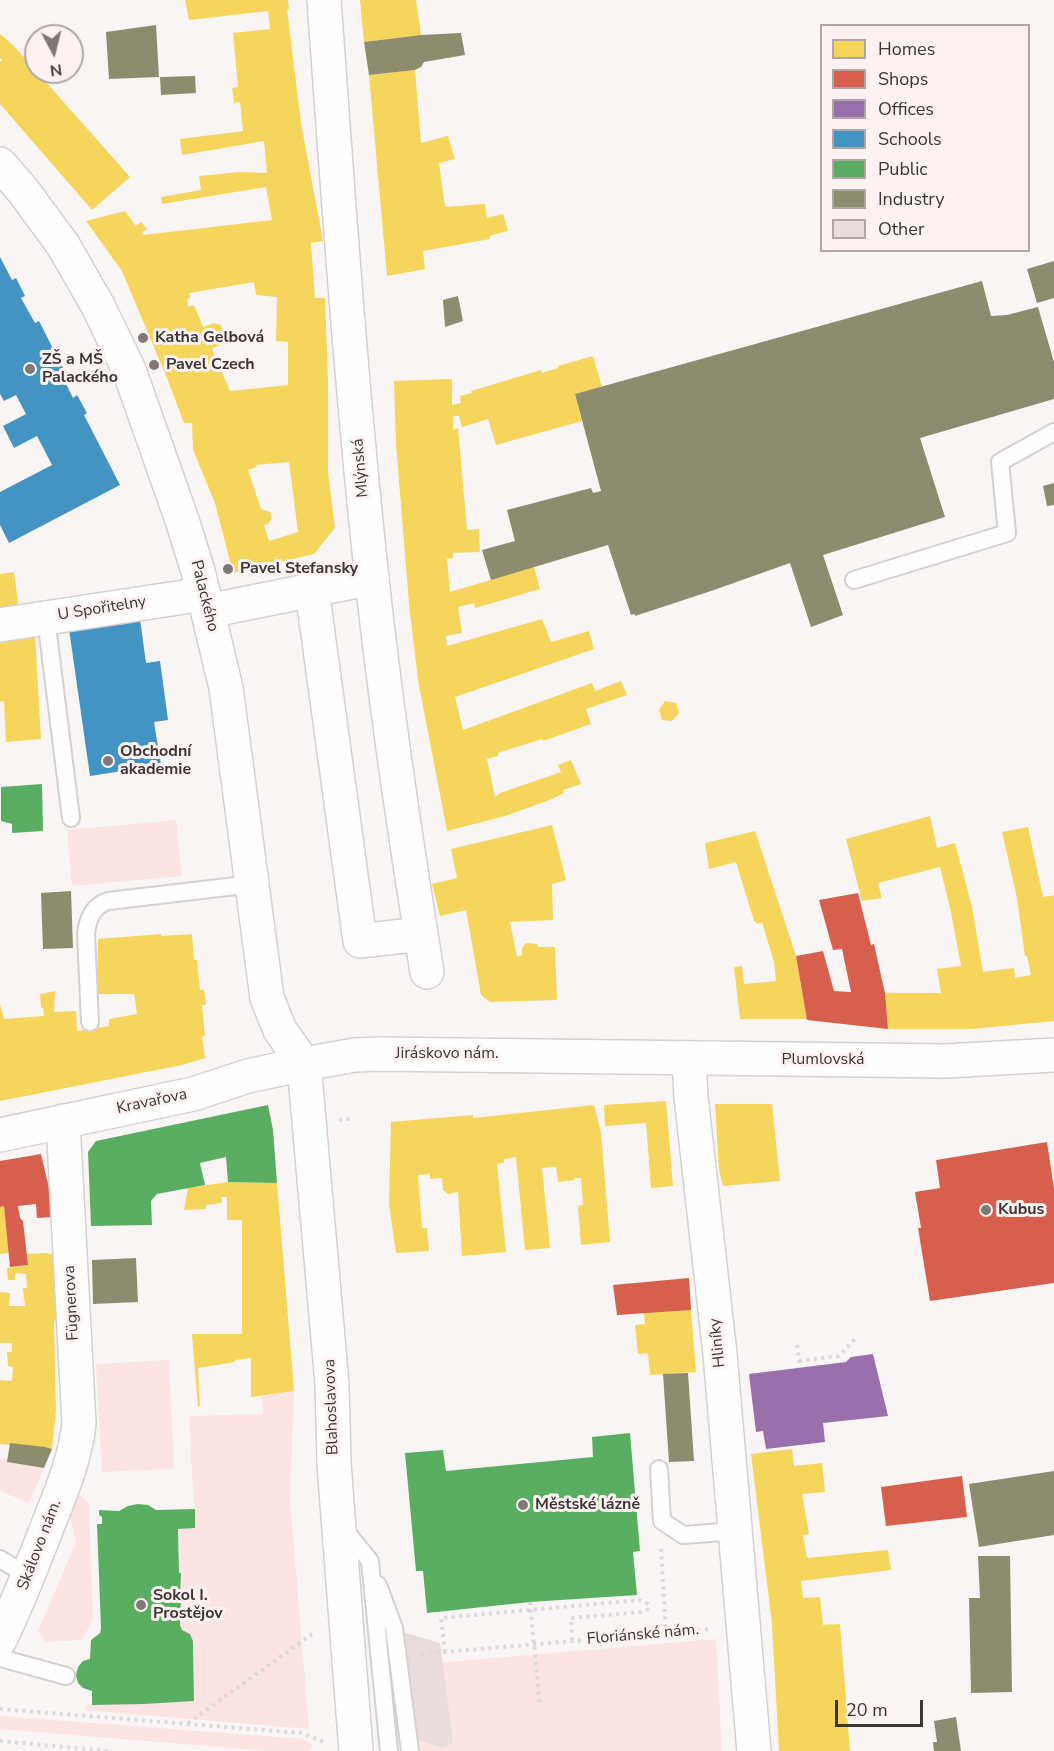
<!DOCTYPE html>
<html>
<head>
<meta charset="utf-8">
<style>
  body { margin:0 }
  #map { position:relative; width:1054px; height:1751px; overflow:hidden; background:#faf5f5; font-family:"Nunito Sans",sans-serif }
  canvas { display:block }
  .legend { position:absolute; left:820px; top:24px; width:210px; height:228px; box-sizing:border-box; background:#fdf2f2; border:2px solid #b0a6a6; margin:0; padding:8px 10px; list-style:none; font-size:18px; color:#3c3535 }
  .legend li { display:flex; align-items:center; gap:12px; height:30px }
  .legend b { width:30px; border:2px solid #b0a6a6 }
  .north { position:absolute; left:24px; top:24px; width:60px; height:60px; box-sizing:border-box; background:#fdf2f2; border:2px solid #b0a6a6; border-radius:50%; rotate:173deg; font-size:16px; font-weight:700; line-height:24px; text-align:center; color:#3c3535 }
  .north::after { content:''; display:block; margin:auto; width:21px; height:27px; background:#7e7878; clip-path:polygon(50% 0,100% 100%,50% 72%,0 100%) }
  .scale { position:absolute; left:835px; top:1700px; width:88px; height:27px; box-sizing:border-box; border:3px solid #3c3535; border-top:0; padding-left:8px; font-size:18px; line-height:21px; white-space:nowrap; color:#3c3535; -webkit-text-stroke:4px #fdf2f2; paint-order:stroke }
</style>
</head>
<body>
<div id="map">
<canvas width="1054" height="1751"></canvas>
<ul class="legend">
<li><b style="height:16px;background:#f6d55c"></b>Homes</li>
<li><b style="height:16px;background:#d6604d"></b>Shops</li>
<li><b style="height:16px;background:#9970ab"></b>Offices</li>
<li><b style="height:16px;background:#4393c3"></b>Schools</li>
<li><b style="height:16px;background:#5aae61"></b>Public</li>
<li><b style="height:16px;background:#8c8c6e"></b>Industry</li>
<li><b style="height:16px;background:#e8dcdc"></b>Other</li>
</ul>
<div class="north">N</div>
<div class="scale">20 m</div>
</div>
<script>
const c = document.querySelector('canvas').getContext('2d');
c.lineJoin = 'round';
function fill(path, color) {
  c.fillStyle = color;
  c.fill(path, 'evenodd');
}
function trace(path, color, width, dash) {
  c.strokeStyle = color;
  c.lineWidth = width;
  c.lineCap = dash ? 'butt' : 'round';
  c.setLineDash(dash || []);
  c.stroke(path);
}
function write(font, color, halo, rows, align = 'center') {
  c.font = font + ' "Nunito Sans",sans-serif';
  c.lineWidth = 6;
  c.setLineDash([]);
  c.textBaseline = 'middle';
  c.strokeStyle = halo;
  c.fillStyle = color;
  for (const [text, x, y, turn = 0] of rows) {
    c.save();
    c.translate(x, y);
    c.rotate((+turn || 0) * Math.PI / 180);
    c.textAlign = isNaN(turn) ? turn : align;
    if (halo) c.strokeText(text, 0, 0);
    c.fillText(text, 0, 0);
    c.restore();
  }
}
fill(new Path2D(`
  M176,820L182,876L72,886L67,830Z
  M169,1360L174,1469L102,1472L96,1364Z
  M294,1391L290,1499L309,1729L0,1703L84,1710L88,1704H144L194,1700L193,1641L190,1634L182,1630L180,1625L181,1573H179L180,1547H179L178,1529L195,1527L189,1416L263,1414L262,1396Z
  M0,1458L8,1459L7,1462L44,1468L29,1503L0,1491Z
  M72,1495H79L89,1503L93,1619L82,1640L46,1642L38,1631L76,1542L72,1523L65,1512Z
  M716,1639L722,1751H406L400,1666Z
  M0,1716L303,1739L312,1745L311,1750L307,1751H267L0,1729Z`), '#fbe4e3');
fill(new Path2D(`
  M185,0H288L289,9H287L301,123L323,241L311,243L315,298H325L328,381V472L335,528L314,554L233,573L215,503L193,450L192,423H184L167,378L122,271L86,221L125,211L136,226L141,222L147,229L142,232L143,235L272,220L266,187L162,204L161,197L201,190L199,176L240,172L267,173L264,141L182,155L180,139L243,131L240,102L234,103L232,88L238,87L233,33L270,29L268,11L189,20ZM254,282L256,295L277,297L276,341L288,342V385L230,391L212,349L222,344L225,336L221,325L214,323L203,327L194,305L188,307L187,299L190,298L189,293ZM289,462L298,532L269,541L264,525L268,524L272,518L270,512L261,509L248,470L257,467L256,465Z
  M360,0H416L421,35L364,42Z
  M0,34L14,46L130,177L92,210L0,104V62L2,60L0,58Z
  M415,70L421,143L448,136L455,159L439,163L445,207L485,204L487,218L503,214L508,231L489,236L490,239L423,251L425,269L387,276L369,75Z
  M593,356L602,387L575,394L582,421L496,445L488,419L462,427L459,416H453V430L458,428L467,530L479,529L480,552L453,553V558L447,559L450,592L534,567L540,589L475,608L474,603L458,607L462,633L446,636L447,646L542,619L551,642L589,631L594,649L455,697L463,730L592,683L595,691L621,681L627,695L586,709L591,724L543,741L542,739L498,753V756L487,759L495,797L500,793L561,772L558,765L571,760L581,784L563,790L564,793L547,801L505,816L447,831L418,680L409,604L396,444L394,381L452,379V405L461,403L460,396L472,393L471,391L541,370L542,373L558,368V366Z
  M14,572L19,611L0,614V574Z
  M35,635L41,739L6,742L4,701L0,702V640Z
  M665,701L676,703L679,713L672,721L662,720L659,710Z
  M930,816L937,848L955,843L972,907L983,972L1014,968L1015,978L1031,975L1027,956H1025L1017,898L1002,832L1028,827L1043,897L1054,895V1021L972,1029H888L885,993H941L937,969L961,966L951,912L940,867L878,883L882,898L862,901L846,839Z
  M552,825L566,880L552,884L553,920L510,922L517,957L522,955V948L526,943L537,944L538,947H555L557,1000L490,1002L481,995L466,910L440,916L432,884L457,878L451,849Z
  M755,831L796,956L807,1019H740L734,967L742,966L744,984L776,981L774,962L762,922L758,924L754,921L736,862L709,869L705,843Z
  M162,934L161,936L192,934L194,960H197L200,990H204L206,1005H202L205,1036H202L205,1058L182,1065L0,1101V1004L4,1019L44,1016L43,1008H41L40,994L55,991L54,1012L76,1011L77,1031L109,1026V1019L137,1014L134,994H97L98,939Z
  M666,1101L673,1186L651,1188L646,1123L605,1126L604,1105Z
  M715,1104H772L780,1181L723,1186L719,1170Z
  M594,1105L601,1133L610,1242L581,1245L578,1206L583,1205L581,1178H574L575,1180L558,1182L556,1167L542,1168L550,1248L525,1250L516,1157L504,1159V1163L497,1164L506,1252L462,1256L458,1192L448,1194L443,1190L442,1178L430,1179V1174L418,1175L422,1228H427L429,1251L396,1253L389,1204L391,1122L473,1115V1118Z
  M228,1182L277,1183L294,1391L251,1397V1358L235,1360V1362L198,1368L200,1406L198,1407L192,1334H242V1220H227V1197H221L222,1203L206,1205V1209L184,1210L188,1188Z
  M4,1206L9,1253L0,1254V1207Z
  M45,1253L56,1255L59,1319L54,1321L56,1411L52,1449L0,1444V1380L12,1381L13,1367L8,1366L7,1352H12V1343H0V1292L10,1293L9,1306H25L23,1288H27L26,1274L15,1273V1280H8L7,1268L28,1265L27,1254Z
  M691,1310L696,1372L650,1375L648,1353L638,1354L635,1325L645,1324L644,1313Z
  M792,1449L794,1466L822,1463L825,1492L802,1494L809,1534L803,1535L807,1558L888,1550L891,1570L801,1581L803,1598L820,1597L823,1625L840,1624L850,1751H779L772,1624L751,1454Z`), '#f6d55c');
fill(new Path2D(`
  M858,893L871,945L874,944L885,993L888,1029L807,1020L796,956L823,951L834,991L851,992L842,949L833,950L819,900Z
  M1047,1142L1054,1189V1283L930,1301L918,1228H921L915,1192L940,1188L936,1160Z
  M41,1154L52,1201L53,1217L37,1218L36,1204L18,1206L20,1218L23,1221L28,1265L10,1267L4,1206L0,1207V1161Z
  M689,1278L691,1310L617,1315L613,1285Z
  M962,1476L967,1517L886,1526L881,1487Z`), '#d6604d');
fill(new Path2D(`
  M873,1354L888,1416L823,1423L825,1442L766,1449L763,1431L756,1432L749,1374L846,1362L851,1357Z`), '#9970ab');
fill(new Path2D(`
  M0,257L12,280L16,278L25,296L21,298L35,323L39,321L64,370L60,372L73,398L77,395L87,413L84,415L120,485L9,543L0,525V492L52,465L37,436L14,448L3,426L26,414L16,395L4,401L0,394Z
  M140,619L146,663L160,661L168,720L154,722L161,765L90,776L69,629Z`), '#4393c3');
fill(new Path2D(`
  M42,784L43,831L12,833V824L1,821V787Z
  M268,1105L273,1130L277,1183L228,1182L226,1157L200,1163L205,1185L157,1194L151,1201L152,1225L91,1226L88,1152L96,1141Z
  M630,1433L640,1551L633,1552L637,1595L530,1602L427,1613L423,1571H416L405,1453L443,1450L446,1471L593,1457L592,1437Z
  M138,1504L148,1505L156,1510L195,1509V1528L178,1529L179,1573H181L180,1599H181L180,1625L182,1630L190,1634L193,1641L194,1701L144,1704L92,1705V1691L83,1688L78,1683L76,1675L78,1667L83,1661L90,1659L91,1640L100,1633L101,1629L97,1524H102V1517L99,1515V1510L119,1511L128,1506Z`), '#5aae61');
fill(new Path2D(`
  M156,25L159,77L109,79L106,32Z
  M461,33L465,55L424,62L421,67L415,70L369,75L364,42L421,35Z
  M195,76L196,93L161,95L160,77Z
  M1054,261V298L1037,303L1027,269Z
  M982,281L991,316L1007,315L1038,307L1054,362V399L920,438L945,517L823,555L843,615L811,627L790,563L711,591L635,616V614L631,615L608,545L491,580L482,550L515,541L507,510L591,488L593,493L601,491L575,394Z
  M458,296L463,321L445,327L443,300Z
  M1054,483V505L1047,506L1043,486Z
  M71,891L73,948L43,949L41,893Z
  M136,1258L138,1302L93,1304L92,1260Z
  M688,1373L694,1461L669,1462L663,1374Z
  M10,1443L45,1447L52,1449L44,1468L7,1462Z
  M1054,1471V1535L979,1547L969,1484Z
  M978,1556H1010L1012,1692L971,1693L969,1598H980Z
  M956,1717L961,1751H934L933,1742H937L934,1721Z`), '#8c8c6e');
fill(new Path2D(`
  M389,1628L440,1643L453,1742L443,1748L384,1729L374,1639Z`), '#e8dcdc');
const lane = new Path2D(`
  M854,580L1007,533L1000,462L1054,432
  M46,618L71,818
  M90,1022L86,933C88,918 93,906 108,901L253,884
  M659,1469L662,1521L683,1535L736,1531
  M343,1528L370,1561L389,1751
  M0,1559L28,1576
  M378,1585L394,1628L410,1751
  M0,1658L66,1676`);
const street = new Path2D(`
  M312,590L360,941L421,934C402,816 385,698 372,579C351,386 338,193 324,0
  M208,611L372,578
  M0,625L204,594
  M421,934L427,972
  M689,1059L691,1097L720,1354L754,1751
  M0,1135L193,1094L248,1076L304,1064
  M0,1640C18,1602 33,1564 48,1525C61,1492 75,1460 79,1424L63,1121`);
const secondary = new Path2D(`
  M0,164L24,192L63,245L98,306L129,370L182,520L198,571L226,688L267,998L280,1030L304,1064L332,1384L334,1464L356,1751
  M304,1064L355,1055L379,1054L946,1061L1054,1055`);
trace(lane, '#d5d0d0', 20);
trace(street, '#d5d0d0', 36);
trace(secondary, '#d5d0d0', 36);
trace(new Path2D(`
  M339,1120L351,1119
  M797,1345L800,1367
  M799,1361L839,1356L855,1339
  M661,1549L666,1632
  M530,1602L540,1707
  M445,1652L441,1618L640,1600L648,1604V1609L641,1612L571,1618L572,1641
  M421,1654L712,1629
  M0,1709L301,1733L324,1742
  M188,1723L312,1634
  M0,1741L108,1751`), '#dbdada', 4, [3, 4.5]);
trace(lane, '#fefefe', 16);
trace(street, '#fefefe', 33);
trace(secondary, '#fefefe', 33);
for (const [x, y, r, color] of [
  [143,338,6,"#7e7878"],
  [154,365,6,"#7e7878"],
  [30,369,6,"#7e7878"],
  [228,569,6,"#7e7878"],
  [108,761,6,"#7e7878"],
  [986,1210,6,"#7e7878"],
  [523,1505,6,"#7e7878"],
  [141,1605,6,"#7e7878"]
]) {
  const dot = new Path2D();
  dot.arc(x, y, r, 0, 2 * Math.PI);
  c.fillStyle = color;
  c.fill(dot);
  trace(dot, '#fdf2f2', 2);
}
write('bold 16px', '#3c3535', '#fdf2f2', [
  ["Katha Gelbová",155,338],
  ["ZŠ a MŠ",42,360],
  ["Palackého",42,378],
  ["Pavel Czech",166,365],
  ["Pavel Stefansky",240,569],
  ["Obchodní",120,752],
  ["akademie",120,770],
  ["Kubus",998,1210],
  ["Městské lázně",535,1505],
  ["Sokol I.",153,1596],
  ["Prostějov",153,1614]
], 'left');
write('16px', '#3c3535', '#fdf2f2', [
  ["Mlýnská",361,468,-95],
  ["Palackého",204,596,76],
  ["U Spořitelny",102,609,-9],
  ["Jiráskovo nám.",447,1054],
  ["Plumlovská",823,1060],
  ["Kravařova",152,1102,-12],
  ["Fügnerova",72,1303,-93],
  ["Hliníky",718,1343,-96],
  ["Blahoslavova",332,1407,-92],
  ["Skálovo nám.",40,1545,-69],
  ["Floriánské nám.",643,1635,-5]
]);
</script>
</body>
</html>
